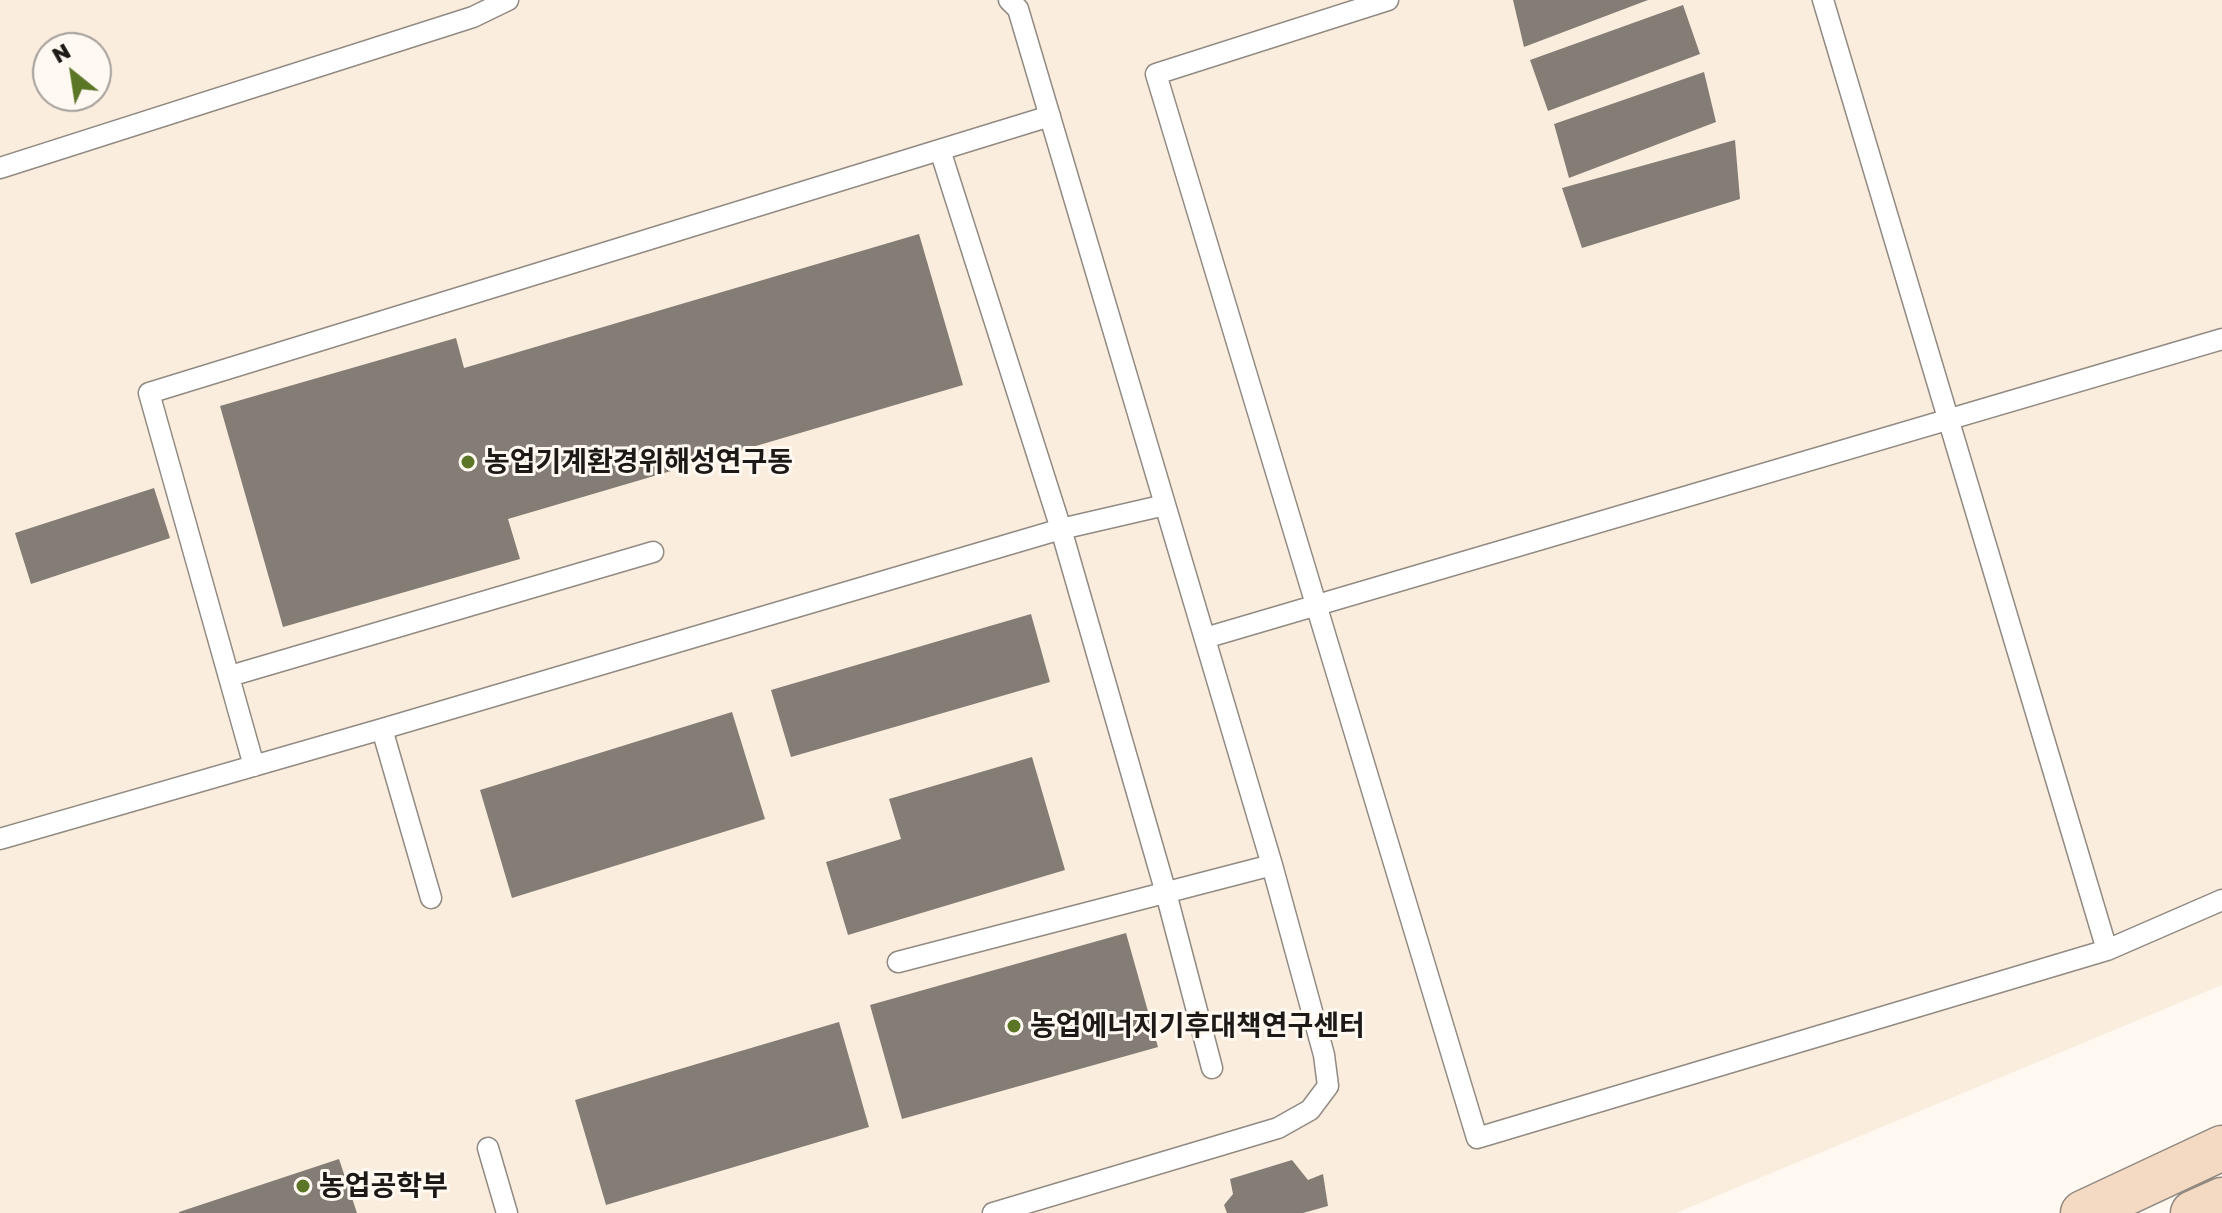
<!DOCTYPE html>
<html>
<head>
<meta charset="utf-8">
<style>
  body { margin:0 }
  #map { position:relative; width:2222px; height:1213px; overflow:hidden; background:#fff9f2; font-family:"Golos Text",sans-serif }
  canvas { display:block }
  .north { position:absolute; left:32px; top:32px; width:80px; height:80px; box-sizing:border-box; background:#fff9f2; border:2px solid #a49f9a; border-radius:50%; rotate:330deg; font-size:22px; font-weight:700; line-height:32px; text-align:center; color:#1c1916 }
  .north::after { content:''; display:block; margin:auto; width:28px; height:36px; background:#5c7628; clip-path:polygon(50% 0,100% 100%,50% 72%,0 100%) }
</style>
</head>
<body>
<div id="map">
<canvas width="2222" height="1213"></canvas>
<div class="north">N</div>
</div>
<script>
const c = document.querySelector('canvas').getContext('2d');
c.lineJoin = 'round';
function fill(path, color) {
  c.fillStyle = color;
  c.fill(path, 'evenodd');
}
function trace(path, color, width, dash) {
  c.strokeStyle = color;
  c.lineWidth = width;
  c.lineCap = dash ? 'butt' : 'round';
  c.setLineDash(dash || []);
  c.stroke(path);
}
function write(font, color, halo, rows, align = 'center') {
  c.font = font + ' "Golos Text","Noto Sans KR",sans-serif';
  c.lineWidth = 6;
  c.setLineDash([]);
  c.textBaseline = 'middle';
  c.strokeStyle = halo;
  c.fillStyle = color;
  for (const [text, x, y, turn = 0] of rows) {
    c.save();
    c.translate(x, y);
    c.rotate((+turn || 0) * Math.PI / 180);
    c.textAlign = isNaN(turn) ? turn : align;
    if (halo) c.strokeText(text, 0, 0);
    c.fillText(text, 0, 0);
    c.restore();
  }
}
fill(new Path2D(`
  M0,0H2222V985L1676,1213H0ZM48,48H96V96H48Z`), '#faedde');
fill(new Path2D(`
  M1513,0H1648L1524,47Z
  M1683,5L1700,54L1548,111L1530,60Z
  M1704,72L1716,122L1569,178L1554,124Z
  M1735,140L1740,199L1582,248L1562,188Z
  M919,234L963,385L508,519L520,559L283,627L220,406L456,338L464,368Z
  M154,488L170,538L31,584L15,533Z
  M1031,614L1050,682L791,757L771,690Z
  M732,712L765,819L512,898L480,790Z
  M1032,757L1065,870L848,935L826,862L901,839L889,799Z
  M1126,933L1158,1047L902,1119L870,1005Z
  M839,1022L869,1127L606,1205L575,1100Z
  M339,1159L357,1213H179V1212Z
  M1292,1160L1308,1180L1323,1174L1328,1206L1303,1213H1227L1224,1205L1233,1194L1230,1179Z`), '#847d75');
const service = new Path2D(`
  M1388,0L1156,74L1477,1138L2107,950L2222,900
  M1823,0L2107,950
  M940,150L1061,529L1166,893L1212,1068
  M0,168L473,17L508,0
  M1205,638L2222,339
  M230,676L653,552
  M382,729L431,898
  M254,766L149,393L1050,116
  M0,839L382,729L1061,529L1165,505
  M898,962L1272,865
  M488,1148L507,1213
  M993,1213L1278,1128L1310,1110L1328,1086L1324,1055L1272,865L1018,9L1009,0`);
const secondary = new Path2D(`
  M2083,1213L2222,1148
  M2193,1213L2222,1200`);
trace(service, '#918a82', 23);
trace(secondary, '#918a82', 47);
trace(service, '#fff', 20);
trace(secondary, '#f4d9c3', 44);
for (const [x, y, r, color] of [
  [468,462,8,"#5c7628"],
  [1014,1026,8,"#5c7628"],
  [303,1186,8,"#5c7628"]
]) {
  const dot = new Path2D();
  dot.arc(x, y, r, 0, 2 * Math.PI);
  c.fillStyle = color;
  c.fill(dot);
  trace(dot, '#fff9f2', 3);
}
write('bold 28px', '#1c1916', '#fff9f2', [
  ["농업기계환경위해성연구동",484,462],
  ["농업에너지기후대책연구센터",1030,1026],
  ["농업공학부",319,1186]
], 'left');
</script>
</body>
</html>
